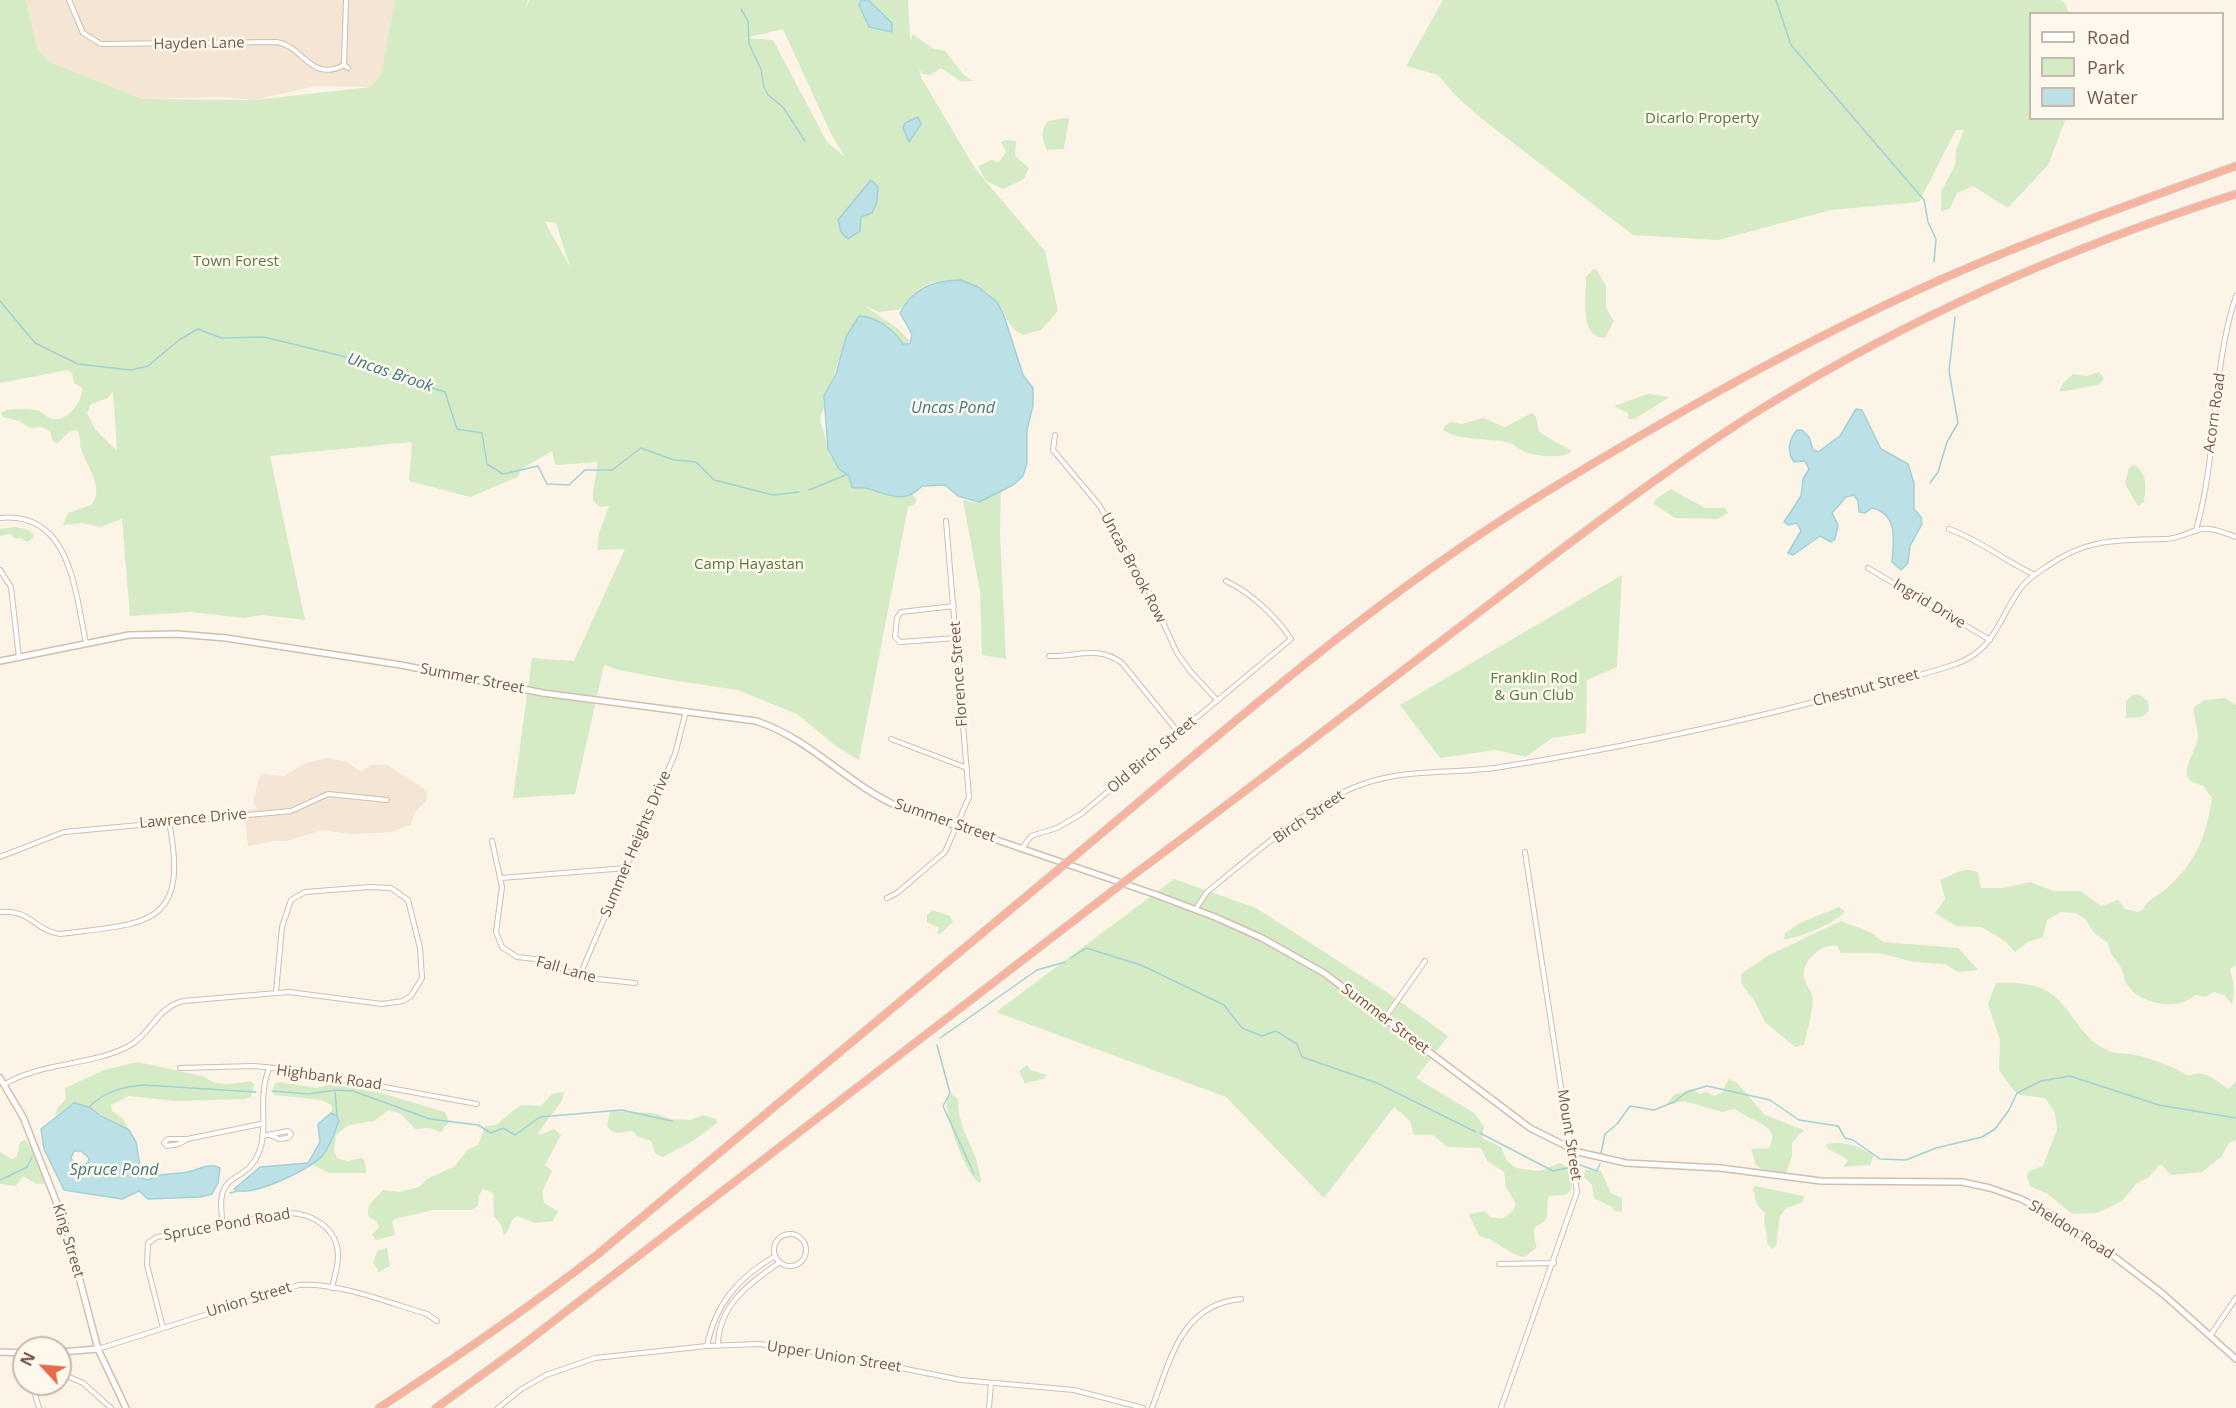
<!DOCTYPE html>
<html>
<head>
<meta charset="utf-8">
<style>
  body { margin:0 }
  #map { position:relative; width:2236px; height:1408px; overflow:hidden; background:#fcf4e7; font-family:"Open Sans",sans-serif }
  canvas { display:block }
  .legend { position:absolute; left:2029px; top:12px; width:195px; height:108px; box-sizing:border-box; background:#fff8ed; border:2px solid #c9b8ac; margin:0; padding:8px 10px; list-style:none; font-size:18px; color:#77594b }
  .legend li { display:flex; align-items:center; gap:12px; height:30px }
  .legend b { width:30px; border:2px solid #c9b8ac }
  .north { position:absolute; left:12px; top:1336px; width:60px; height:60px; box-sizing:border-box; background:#fff8ed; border:2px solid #c9b8ac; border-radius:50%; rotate:296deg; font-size:16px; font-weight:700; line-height:24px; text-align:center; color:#77594b }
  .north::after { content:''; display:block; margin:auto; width:21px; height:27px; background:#e66b4c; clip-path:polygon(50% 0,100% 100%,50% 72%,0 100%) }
</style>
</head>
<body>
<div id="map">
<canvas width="2236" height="1408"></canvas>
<ul class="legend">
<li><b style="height:8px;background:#fff"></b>Road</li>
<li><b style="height:16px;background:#d5ebc5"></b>Park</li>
<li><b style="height:16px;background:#bbe1e6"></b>Water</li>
</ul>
<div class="north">N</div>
</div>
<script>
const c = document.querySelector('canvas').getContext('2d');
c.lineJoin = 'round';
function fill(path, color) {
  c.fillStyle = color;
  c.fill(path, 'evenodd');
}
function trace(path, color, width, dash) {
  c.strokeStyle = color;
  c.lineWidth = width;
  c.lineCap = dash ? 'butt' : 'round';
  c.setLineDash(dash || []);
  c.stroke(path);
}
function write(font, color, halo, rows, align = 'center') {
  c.font = font + ' "Open Sans",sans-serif';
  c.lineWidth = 5;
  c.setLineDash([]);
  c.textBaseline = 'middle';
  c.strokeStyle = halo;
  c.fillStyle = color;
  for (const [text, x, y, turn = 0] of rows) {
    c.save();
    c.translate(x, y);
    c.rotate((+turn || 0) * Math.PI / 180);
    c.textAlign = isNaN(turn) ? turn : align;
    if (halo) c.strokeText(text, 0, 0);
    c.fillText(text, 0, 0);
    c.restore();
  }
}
fill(new Path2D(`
  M26,0H395L381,75L371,87L315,86L255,100L222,97L143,99L48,61L37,48Z
  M327,758L347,762L361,772L371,765H387L423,788L427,794L426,801L415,812L411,824L392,832L351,834L322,830L286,841H275L248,846L244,811L257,809L253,802L259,778L264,774L284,776L306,763Z`), '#f4e5d5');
fill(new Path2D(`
  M0,0H26L37,48L48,61L143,99L255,100L371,87L381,75L395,0H528L525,11L529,0H908L910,37L919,67L911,40L913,34L932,48L945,51L964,75L973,81H960L941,68L930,75L923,74L919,69L922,79L976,170L1045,251L1058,311L1041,330L1023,335C1008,328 1007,316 997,303C980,281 946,273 921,288C913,293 908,301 903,309L879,312L865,306L897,328L909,340L906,348L856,323L846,337L820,419L830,455L842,471L849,476L852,487L910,492L917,500L914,505L908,507L859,760L837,747L797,714L738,690L671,680L619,670L604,665L575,794L513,798L532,658L574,661L625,549L597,550L599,533L609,506L600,507L593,501C592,487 598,473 597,462L558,465L555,464L552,451L521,469L518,477L470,497L409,481L412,442L270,456L305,620L262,615L244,618L192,612L130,616L122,519L100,527L83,523L63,525L68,513L91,505C106,488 85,465 81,448C79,441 81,437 77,430L69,432L58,443L53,442L50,431L41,427L30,428L19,421L3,417L1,413L6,410C16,409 30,408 39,411C43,413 48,418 52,419C67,422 83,402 82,388L74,383L72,373L68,370L0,383ZM783,29L832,136L845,157L827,142L773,40L745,38ZM545,221L556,223L570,267L545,222ZM113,391L117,451L95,429L87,413L91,404L108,398Z
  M1443,0H2060L2065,3L2069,13L2030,14V118L2068,119L2065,121L2048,165L2008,208L1973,186L1957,193L1950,208L1941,212V192L1955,165L1956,150L1964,130H1956L1919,202L1831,210L1718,240L1633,235L1482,119L1456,96L1438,75L1406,66Z
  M1066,118L1069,119L1064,149L1047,150C1042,138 1040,132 1048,121Z
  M1005,140L1016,141L1015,156L1029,168L1024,179L1003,189L986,181L978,166L991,160L999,162L1006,152L1001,142Z
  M1593,269H1596L1606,286V308L1614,321L1605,338C1578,338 1587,294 1586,277Z
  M2099,372L2104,379L2098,385L2059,392L2063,383L2073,374L2087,376Z
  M1648,394L1670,397L1634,419H1628V413L1614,406Z
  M1532,413L1536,417L1539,432L1572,451C1561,460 1535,456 1523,451C1518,449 1515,445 1511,443C1488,437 1463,442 1443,430L1444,426L1451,422L1462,424L1483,418L1505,427Z
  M2133,465C2148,471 2146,489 2144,502L2138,506L2125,484L2129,468Z
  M1001,488L1000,535L1006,659L982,655L980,592L963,500L978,503Z
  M1671,489L1705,508H1725L1728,513L1718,519L1675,518L1654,504L1656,499Z
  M15,527L26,529L34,534L33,538L27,542L21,538L16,539L10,534L0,536V529Z
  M1622,575L1617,667L1587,680L1586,733L1552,738L1526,757L1496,750L1440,758L1400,705Z
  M2138,694L2148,701L2149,711L2142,717L2126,718V701L2133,695Z
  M2225,698L2236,705V965L2230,969C2233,983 2236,988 2232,1004L2224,995L2214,992L2205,997L2195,995C2179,1011 2142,1005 2128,986C2124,981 2124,974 2121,968C2116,958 2110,956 2108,943L2094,933L2085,919L2076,913L2061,912L2047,920L2043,937L2028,942L2015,952L2005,941L1981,927L1956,926L1935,913L1945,899L1940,880C1954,874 1963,866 1978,872L1981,888H2003L2030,882L2054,891H2080L2101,906L2118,900L2125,909L2138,912L2143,909C2147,900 2160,894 2167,888C2197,861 2206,836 2212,798L2202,785C2171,779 2197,754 2198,736C2198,726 2193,717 2194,707L2205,700Z
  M1174,879L1256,908L1388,993L1448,1036L1416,1078L1474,1113L1484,1126L1482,1138L1501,1147L1507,1161L1516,1168L1540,1171L1560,1163L1573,1171L1571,1190L1565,1195L1549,1196C1546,1203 1548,1208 1547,1215C1543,1232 1528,1216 1537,1247L1525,1257C1507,1255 1498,1239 1479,1236L1469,1214L1485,1211L1490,1217L1502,1219L1513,1211L1516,1204L1506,1187L1504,1172L1487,1161L1481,1148L1447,1147L1433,1135H1414L1410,1121L1394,1107L1324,1198L1226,1097L996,1012Z
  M1839,907L1845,911C1841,921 1795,940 1784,939L1785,933L1802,922Z
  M932,910L950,916L953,922L940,934L937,933L939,928L927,922V915Z
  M1841,921L1872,933L1883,942L1958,948L1978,970L1958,972L1945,964L1914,962L1879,953H1841L1837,946C1822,942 1801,962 1804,977C1806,987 1814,992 1813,1003C1811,1017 1807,1031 1804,1045L1795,1047L1765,1022L1755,1002L1741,983V974L1769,955Z
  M1996,983C2013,982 2039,983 2053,995C2074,1013 2081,1038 2107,1050C2114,1054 2121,1053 2129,1054C2143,1055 2178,1068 2188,1076C2207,1068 2215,1082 2229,1089L2236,1081V1140L2229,1143L2221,1157L2202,1172L2171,1175L2162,1165H2159L2148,1178L2137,1183L2122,1201L2097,1213L2072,1214L2048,1194L2030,1186L2027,1177L2029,1171L2043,1166L2057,1130L2055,1113L2045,1098L2020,1095L2014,1091L1999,1070L2000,1040L1988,1004Z
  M138,1062L205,1077C218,1088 235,1083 251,1081L254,1085L251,1097L245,1099L176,1101L129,1096L111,1105L112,1111L123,1119L129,1130C110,1121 94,1108 74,1103L55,1116L57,1109L66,1099L65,1088L104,1070Z
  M1027,1065L1031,1070L1047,1075L1043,1079L1025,1083L1019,1071Z
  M1729,1079L1737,1083L1765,1115L1804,1130L1792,1143V1156L1786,1173L1768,1174L1756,1165L1751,1149L1769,1148C1779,1130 1764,1125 1750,1118C1744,1115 1740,1111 1733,1109L1723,1112L1684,1101L1666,1105L1674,1095L1693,1089L1699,1094L1706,1092L1715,1096L1722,1092Z
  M280,1082L316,1088L333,1084L381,1093L445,1112L449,1122L441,1132L429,1128L415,1129L401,1114L389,1110L374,1121L349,1125L336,1135L334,1150L337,1158L347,1161L362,1158L365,1162L366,1173H329L313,1165L327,1149L339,1121L335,1115L331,1113L332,1105L321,1100L275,1095L272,1092L275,1083Z
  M564,1092L562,1101L537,1134H542L554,1129L561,1135L545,1165L552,1171L542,1192L544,1203L558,1211L553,1221L535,1223L517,1216C508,1221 511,1231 504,1235L501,1225L494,1216L493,1193L483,1189L479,1195L478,1206L472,1210H433L395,1219L392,1221L395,1235L376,1240L372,1235L379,1227L376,1221L369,1217C365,1204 376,1199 383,1190L399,1192L419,1187L427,1179L455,1166L467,1150L478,1145L485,1126L496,1125C504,1118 512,1111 521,1105L541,1106L552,1094Z
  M951,1094L958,1099C958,1133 978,1149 981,1181L979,1183C963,1170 947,1120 946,1099Z
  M610,1111L654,1113L670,1119L690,1120L703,1115L716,1119L717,1123L693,1141L663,1157L655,1153L651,1141L637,1136L632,1131C621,1130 615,1138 607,1126Z
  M25,1140L35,1153L46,1181L43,1184L35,1183L23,1176L16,1186L0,1184V1152L12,1159L17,1156L20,1142Z
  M1840,1143L1856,1146L1874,1155L1870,1165L1843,1167L1848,1160L1827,1148L1826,1144Z
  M1585,1170L1601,1171L1611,1193L1622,1198V1212L1614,1211L1612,1207L1594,1198L1592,1185L1584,1177Z
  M1755,1186L1804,1196L1803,1202L1786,1208L1780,1216L1776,1246L1772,1249L1767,1243C1768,1232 1762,1225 1765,1213L1757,1205L1753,1189Z
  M387,1248L390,1266L379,1272L373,1263L377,1251Z`), '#d5ebc5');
const water = new Path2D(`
  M861,0H868L892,23V32L869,27L859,5Z
  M918,117L921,124L909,142L903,128L905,123Z
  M871,180L878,187L877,202L872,213L861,217L860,231L848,239L841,232L838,220Z
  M961,280L978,287L997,302L1004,316L1023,375L1033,388V405L1027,430V463L1023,476L1013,485L979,502L958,496L945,485L922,486C904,506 887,493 865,488C860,487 857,489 852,487L849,476L839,469L828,449L824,396L836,374L846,337L859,316C877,317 893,329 903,344H910L912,334L900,313C913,288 934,280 961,280Z
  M1856,409L1862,410L1881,449L1908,464L1914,483V509L1921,517L1922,524L1910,546L1908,563L1901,570L1892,562C1894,540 1898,514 1872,508L1865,513L1859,512L1858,501L1854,495L1846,497L1832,513L1838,525L1835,539L1831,542L1820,536L1793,555L1788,553L1801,531L1797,523L1788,525L1784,522L1801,496L1803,479L1809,469L1805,461L1794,462C1787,452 1788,440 1797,430H1802L1809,437L1813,450L1818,452L1840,436Z
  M74,1103L89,1107L101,1116L129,1130L136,1142L142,1178L148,1180C162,1172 172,1175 187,1172C198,1170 209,1162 220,1168L218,1183L212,1194L200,1197L148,1199L139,1191L122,1199L64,1190L44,1149L41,1129ZM81,1151L89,1158L88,1163L76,1167L71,1158L74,1151Z
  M331,1113L337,1116L339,1121C335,1131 330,1147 323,1155C312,1169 249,1199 234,1189L260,1167L308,1163L320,1142L318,1124Z`);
fill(water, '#bbe1e6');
trace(water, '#a1d1d8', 1.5);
trace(new Path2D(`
  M1776,0L1791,45L1924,200L1928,222L1936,239L1934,262
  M741,9L748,21L749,44L761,69L764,87L768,95L783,107L805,141
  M0,301L35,343L78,364L131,370L148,366L179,340L198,329L221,338L264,337L346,357L364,366L445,392L457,429L482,433L487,464L503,474L538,466L547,484L569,485L585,470H612L641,448L674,460L696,462L714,480L773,495L799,492
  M1930,483L1938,472L1947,442L1958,423L1949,371L1955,317
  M809,490L848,474
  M1071,958L1086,948L1141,965L1224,1005L1242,1028L1262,1036L1276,1031L1297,1044L1302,1057L1377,1083L1476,1132
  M940,1038L1037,970L1065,962
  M937,1045L950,1093L943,1106L974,1174
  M272,1091L309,1094L335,1090L353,1091L430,1119L478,1125L491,1133L503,1128L515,1135L540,1117L622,1110L672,1121
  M335,1091L337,1116
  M89,1107C104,1092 122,1087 143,1085L256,1092
  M1480,1133L1553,1171L1571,1167
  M1601,1153L1605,1134L1617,1124L1630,1106L1654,1110L1674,1102L1687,1092L1707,1086L1770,1100L1799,1120L1838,1126L1845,1138L1853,1140L1880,1159L1906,1160L1936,1148L1982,1137L1995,1129L2009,1110L2017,1093L2041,1081L2070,1076L2159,1105L2236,1118
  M1580,1165L1597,1171L1600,1164
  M0,1180L27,1167L32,1157
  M230,1193L238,1191`), '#a1d1d8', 1.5);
const minor = new Path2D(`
  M69,0L83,33L101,44L277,42C303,46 311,83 344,65
  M346,0L344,65L348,68
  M1055,435L1053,450L1099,505L1149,592L1177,653L1191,672L1217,700
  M0,518C71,511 75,592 86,643
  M1949,529C1980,540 2005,561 2035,575
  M2196,530C2218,454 2211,371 2236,296
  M1868,568L1990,640
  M0,570L11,587L19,658
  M954,606L901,612L897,618L895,637L900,642L957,638
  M1049,656C1076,657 1098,645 1122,663L1178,732
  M891,739L967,768
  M492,841L502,887L496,932L502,947L517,957L544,960L579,977L635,983
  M1023,847L1031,836L1057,828L1081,814L1291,639C1275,615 1251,593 1226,581
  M0,857L64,832L291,811L328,794L387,800
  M501,878L626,868
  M887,898L897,893L945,852L969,797L946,521
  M1195,910L1207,892C1248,859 1308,806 1355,787C1403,767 1452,775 1501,767C1608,750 1714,728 1818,701C1864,690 1911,679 1956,664C1996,649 1998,619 2020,589C2027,579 2037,573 2046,567C2086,538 2119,540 2165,539C2178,539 2186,533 2198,530C2209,526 2225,533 2236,537
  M0,912C31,909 35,931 60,934C146,923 190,928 169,822
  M579,977L675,754L686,711
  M1385,1018L1425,961
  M180,1068L254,1066L286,1069L477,1104
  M5,1084C42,1062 89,1066 127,1047C151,1035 156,1008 183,1001L289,992L382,1004L403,1001L411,996L422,978L420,948L408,900L391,888L370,887L305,892L291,900L282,927L276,992
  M262,1136L288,1131L291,1134L288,1138L279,1139L270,1135
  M187,1139H168L164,1143L167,1146L179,1144L187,1139L261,1124
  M223,1224C213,1166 245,1188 259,1152C269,1128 257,1097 269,1069
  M774 1250a16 16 0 1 1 32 0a16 16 0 1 1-32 0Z
  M1499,1264L1554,1263
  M163,1328L147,1265L148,1243L157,1237L286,1213C311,1212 338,1228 338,1256C338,1267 334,1278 332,1288
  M2210,1336L2236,1298
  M707,1346C715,1304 739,1277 775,1256
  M718,1346C718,1305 750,1283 780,1262
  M98,1349L299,1285C338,1282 389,1303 427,1314L437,1321
  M19,1354L24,1366
  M60,1373L83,1383L111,1408
  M32,1384L39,1408
  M498,1408L520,1390L546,1375L595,1358L707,1346L759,1344L836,1355L961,1380L1074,1390L1143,1408
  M989,1408L991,1383
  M1152,1408C1170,1361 1181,1304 1241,1299
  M1501,1408L1577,1192L1525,852`);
const secondary = new Path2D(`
  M0,661L129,635L177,634L226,638L401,665L543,693L756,721C809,738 845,782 895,805L1154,894L1215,917L1262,938L1324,973L1530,1128L1578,1152L1626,1163L1720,1168L1821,1181L1962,1182L1990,1188L2021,1199L2050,1214L2112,1255L2163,1294L2236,1359
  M0,1078L23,1117L65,1224L98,1349L126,1408
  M0,1352L24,1353
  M60,1352L98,1349`);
const motorway = new Path2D(`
  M1077,854C1226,729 1375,597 1541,495C1665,419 1792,347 1924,287C2026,241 2131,204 2236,166
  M1136,873C1265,777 1393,678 1521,580C1601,519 1681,459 1766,406C1913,316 2072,246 2236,194
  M379,1408C454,1359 527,1309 598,1254L1053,874
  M436,1408L520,1347L1102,899`);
trace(minor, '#d1bdaf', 6);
trace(secondary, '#d4bdad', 8);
trace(motorway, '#d9d1cd', 9);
trace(minor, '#fff', 4);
trace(secondary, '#fff', 5);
trace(motorway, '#f7b39e', 7);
const motorwayBridge = new Path2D(`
  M1053,874L1077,854
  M1102,899L1136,873`);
trace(motorwayBridge, '#d9d1cd', 9, []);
trace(motorwayBridge, '#f7b39e', 7);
write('15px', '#77594b', '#fff8ed', [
  ["Hayden Lane",199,44,-1],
  ["Acorn Road",2215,413,-82],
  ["Uncas Brook Row",1133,568,62],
  ["Ingrid Drive",1929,604,31],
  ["Florence Street",959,674,-94],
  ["Summer Street",472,679,11],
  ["Chestnut Street",1866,688,-15],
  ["Old Birch Street",1152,755,-40],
  ["Birch Street",1309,817,-34],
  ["Lawrence Drive",193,819,-5],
  ["Summer Street",945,821,19],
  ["Summer Heights Drive",636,844,-67],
  ["Fall Lane",566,970,16],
  ["Summer Street",1385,1019,37],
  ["Highbank Road",329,1078,8],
  ["Mount Street",1569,1135,81],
  ["Spruce Pond Road",227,1225,-10],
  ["Sheldon Road",2071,1230,32],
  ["King Street",68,1241,73],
  ["Union Street",249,1300,-17],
  ["Upper Union Street",834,1357,9]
]);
write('15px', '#557c42', '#fff8ed', [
  ["Dicarlo Property",1702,119],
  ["Town Forest",236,262],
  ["Camp Hayastan",749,565],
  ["Franklin Rod",1534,679],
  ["& Gun Club",1534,696]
]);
write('italic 16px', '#417a83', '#fff8ed', [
  ["Uncas Brook",390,373,19],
  ["Uncas Pond",953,408],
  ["Spruce Pond",114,1170]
]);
</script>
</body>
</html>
